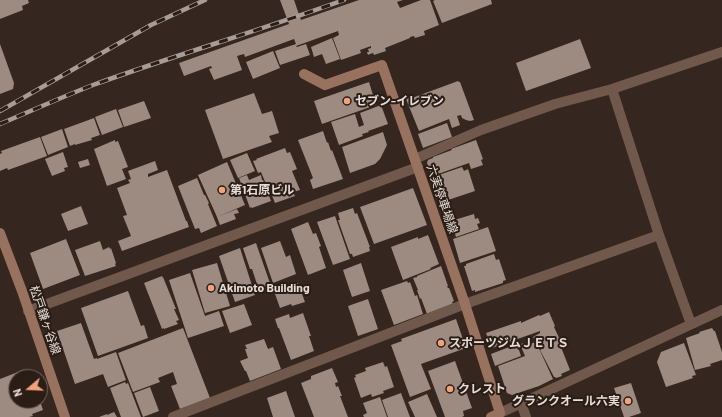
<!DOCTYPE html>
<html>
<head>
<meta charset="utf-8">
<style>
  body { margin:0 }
  #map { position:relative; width:722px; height:417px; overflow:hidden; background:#35261f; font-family:Barlow,sans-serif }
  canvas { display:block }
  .north { position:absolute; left:8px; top:369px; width:40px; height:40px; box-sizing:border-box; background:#2a1d16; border:1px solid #766a64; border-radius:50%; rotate:251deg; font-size:11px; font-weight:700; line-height:16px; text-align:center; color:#e7ddd8 }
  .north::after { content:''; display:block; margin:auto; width:14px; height:18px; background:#f1a27b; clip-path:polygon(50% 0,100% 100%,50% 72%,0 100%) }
</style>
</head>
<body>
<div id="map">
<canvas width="722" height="417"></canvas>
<div class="north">N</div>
</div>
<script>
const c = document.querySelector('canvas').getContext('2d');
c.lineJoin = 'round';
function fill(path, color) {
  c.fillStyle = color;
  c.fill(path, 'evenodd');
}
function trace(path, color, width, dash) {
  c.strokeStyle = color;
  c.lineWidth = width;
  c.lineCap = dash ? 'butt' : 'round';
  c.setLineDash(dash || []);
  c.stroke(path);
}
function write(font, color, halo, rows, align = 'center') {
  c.font = font + ' Barlow,"Noto Sans JP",sans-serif';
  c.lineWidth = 4;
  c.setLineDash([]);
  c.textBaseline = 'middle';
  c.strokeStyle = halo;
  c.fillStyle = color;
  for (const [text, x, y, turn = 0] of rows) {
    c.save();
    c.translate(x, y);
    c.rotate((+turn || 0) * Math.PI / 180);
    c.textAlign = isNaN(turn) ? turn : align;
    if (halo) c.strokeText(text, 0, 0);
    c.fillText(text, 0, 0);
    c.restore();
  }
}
fill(new Path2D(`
  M0,0H28L29,3L22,6L23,10L0,19Z
  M280,0H294L301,20L359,0H403L397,2L400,8L421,0H430L439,25L424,31L425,35L415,38L414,36L410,37V38L385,48L386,51L374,55L373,53L370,54L368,55L367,52H369L368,49L371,48V46L360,50L361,53L341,60L333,38L339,35L338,31L296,46L297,47L306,44L310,55L280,65L275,51L296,44L294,39L245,57L244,54L237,56L242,70L214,80L209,69L212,68L211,66L184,76L179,63L289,24Z
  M435,0H491L492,4L442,23L433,1Z
  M332,38L340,59L326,64L322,54L314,57L311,47Z
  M580,39L591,68L526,91L516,63Z
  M0,44L14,83L13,89L0,94Z
  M273,51L280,68L253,79L246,62Z
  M458,81L459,82H460L474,120L470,121L466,120L462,118L461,115L457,116L460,125L452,128L449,119L419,131L406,99L411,96L412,98Z
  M369,82L376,105L322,124L314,101Z
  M254,93L262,114L272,111L279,133L269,136L272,142L223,159L205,110Z
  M144,101L151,118L124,127L118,110Z
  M381,105L388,124L368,131L369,132L362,134L363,136L339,145L331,122L355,114L359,127L364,125L360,113Z
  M116,109L123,127L102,135L95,117Z
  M94,118L100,135L91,138L92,140L75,145V144L70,146L64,129Z
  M447,123L452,137L423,148L418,134Z
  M62,129L68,147L48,155L41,137Z
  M323,131L327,143L328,142L331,151L332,150L343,179L313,189L310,180L313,178L298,140Z
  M383,132L387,145L380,159L375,164L350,173L342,147Z
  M40,137L47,156L8,170L7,168L0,171V154L2,153L1,151Z
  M115,140V142L118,141L128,167L122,169L126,179L107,186L94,149Z
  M476,140L483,159L481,160L483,165L471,169L469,163L438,174L437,172L431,174L427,163L428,160L433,158V157L452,150L451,149Z
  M285,148L287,153L290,152L297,169L292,171L300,190L293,192L295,196L275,203L267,183L266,184L261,172L258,173L253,161L257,160L256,159Z
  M63,152L68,167L64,168L65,171L52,176L45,159Z
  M247,153L255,171L238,178L230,160Z
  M88,159L90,165L80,168L78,162Z
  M155,161L158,170L148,174V177L167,170L186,221H187L189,227L122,251L118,241L131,236L123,216L127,215L117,188L130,183L128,180L131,179L128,171Z
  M227,162L245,205L217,217L198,175Z
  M462,167L464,171L468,169L475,191L442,202L433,177Z
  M247,175L249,180L261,175L262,180H263L271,201L252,208L251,207L250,208L239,178Z
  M197,178L204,195H205L209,203L208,204L217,226L201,233L199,228L195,229L178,186Z
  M413,188L427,225L374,244L360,207Z
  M81,206L88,224L68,231L61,214Z
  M353,208L355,214L357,213L370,247H369L370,251L353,257L352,254H350L338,220H340L338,213Z
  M237,209L239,213L234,214L236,219L220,225L217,217Z
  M474,214L475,219L478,218L480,223L477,224L479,229L456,237L451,221Z
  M335,216L350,259L333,265L317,222Z
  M308,222L313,234L316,233L321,246L319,247L326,268L308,275L291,229Z
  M488,227L496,251L460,263L453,239Z
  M428,235L439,264L430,268L431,269L403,280L391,247L418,237V239Z
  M66,239L80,275L43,289L30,253Z
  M100,241L103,250L109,247L110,249L111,248L116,263L115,264L116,266L85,276L75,250Z
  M280,241L286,257L290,255L296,274L273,283L261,248Z
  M256,243L272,289L260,293L252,269H250L243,248Z
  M240,248L255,295L235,302L219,256Z
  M494,254L496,260L499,259L506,280L503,281V283L475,292V290L472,291L464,266H466V264Z
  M217,263L230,306L205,313L192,270Z
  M361,263L370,291L352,297L343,270Z
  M441,266L448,286H447L448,288H449L454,301L452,302L453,304L427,314L421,298L420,299L417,290H418L413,278L417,277V276Z
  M190,273L205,316L219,311L224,326L188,338L169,280Z
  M162,276L163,278V277L176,309H174L179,320L176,321L178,324L164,329V328L162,329L144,283Z
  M407,281L408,283L410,282L415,296L417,295L423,314L394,325L381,290Z
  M298,283L305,302L292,306L291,304L280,308L274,291Z
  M128,291L141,326L144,325L148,338L98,356L81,308Z
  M368,299L378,329L358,336L348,306Z
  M244,304L252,325L230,333L222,311Z
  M549,312L555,326L554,327L561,342H559L570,370L561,374L562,376L556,378L555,377H554L540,350L542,349L533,337L540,333V331L526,336L524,329L526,336L492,348L486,333L521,321V323L539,315L540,316Z
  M303,313L311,336H309L314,351L291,360L279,328H278L275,319L289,314L290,318Z
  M456,319L466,348L421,364L431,389L410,397L391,345L402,341L401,339Z
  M81,323L94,359L97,358V359L116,352L126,380L108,387L103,374L75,384L57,331Z
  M183,328L210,398L180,409L171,386L177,384L173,372L158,378L160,382L133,392L118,353Z
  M712,328L714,331H715L722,352V360L710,364L711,366L695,370L686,338L700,333L699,332Z
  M264,339L268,349L273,347L281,369L250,381L246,371H245L240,361L248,358L245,349H247L245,345Z
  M529,342L530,344L536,342L553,379L539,386L512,395L507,393L498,366L525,356L520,344Z
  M684,343L696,375L692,376L693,378L666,387L657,362L661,352Z
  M517,344L521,356L495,366L491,354Z
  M455,361L472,408L463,411L464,416L462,417H445L428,371Z
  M383,362L385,367L387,366L394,387L383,391L384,393L372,397L371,394L361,398L354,378L356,377L355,375L366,371L365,368Z
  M332,368L338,382L335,383L336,387L338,386L342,396H340L348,417H314L301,383L311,379V376Z
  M29,370L31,377H16V401H40L43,410L32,414L33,416L29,417H0V379L18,372Z
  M125,382L126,384L128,383L141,417H121L110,388Z
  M631,383L641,413L629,417H624L614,388Z
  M150,387L159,411L143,417L134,393Z
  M286,391L295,417H273L267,398Z
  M401,393L410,417H388L382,400Z
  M427,394L437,417H415L408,402Z
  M380,397L387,417H364L363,415L367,413L363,403Z
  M114,412L117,417H99L107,414V415Z`), '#9d8b82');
trace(new Path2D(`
  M612,89L659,235L691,324
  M415,159L481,130L555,104L612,89L722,52
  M521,403L526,417
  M500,413L722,310
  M173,417L465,304L659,235`), '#70584c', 10);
trace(new Path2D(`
  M28,311L418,167`), '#70584c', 10);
trace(new Path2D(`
  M304,74L325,85L382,65L465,304L500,413L491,417
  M0,233L22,291L65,417`), '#98715f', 10);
const rail = new Path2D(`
  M0,111L151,25L205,0
  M0,124C31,111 62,97 93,85C176,55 261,30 344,0`);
trace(rail, '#a89c96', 4.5);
trace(rail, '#2a1d16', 3, [9]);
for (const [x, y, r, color] of [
  [347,101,4,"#f1a27b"],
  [222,190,4,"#f1a27b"],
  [211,288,4,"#f1a27b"],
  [441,343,4,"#f1a27b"],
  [450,389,4,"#f1a27b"],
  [628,401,4,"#f1a27b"]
]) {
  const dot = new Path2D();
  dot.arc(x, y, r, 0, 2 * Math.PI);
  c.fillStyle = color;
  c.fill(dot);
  trace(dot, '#2a1d16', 1.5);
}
write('bold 12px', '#e7ddd8', '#2a1d16', [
  ["セブン-イレブン",355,101],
  ["第1石原ビル",230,190],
  ["Akimoto Building",219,288],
  ["スポーツジムＪＥＴＳ",449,343],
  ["クレスト",458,389],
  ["グランクオール六実",620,401,"right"]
], 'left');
write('12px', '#e7ddd8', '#2a1d16', [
  ["六実停車場線",442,199,71],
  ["松戸鎌ヶ谷線",45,320,71]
]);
</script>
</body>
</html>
